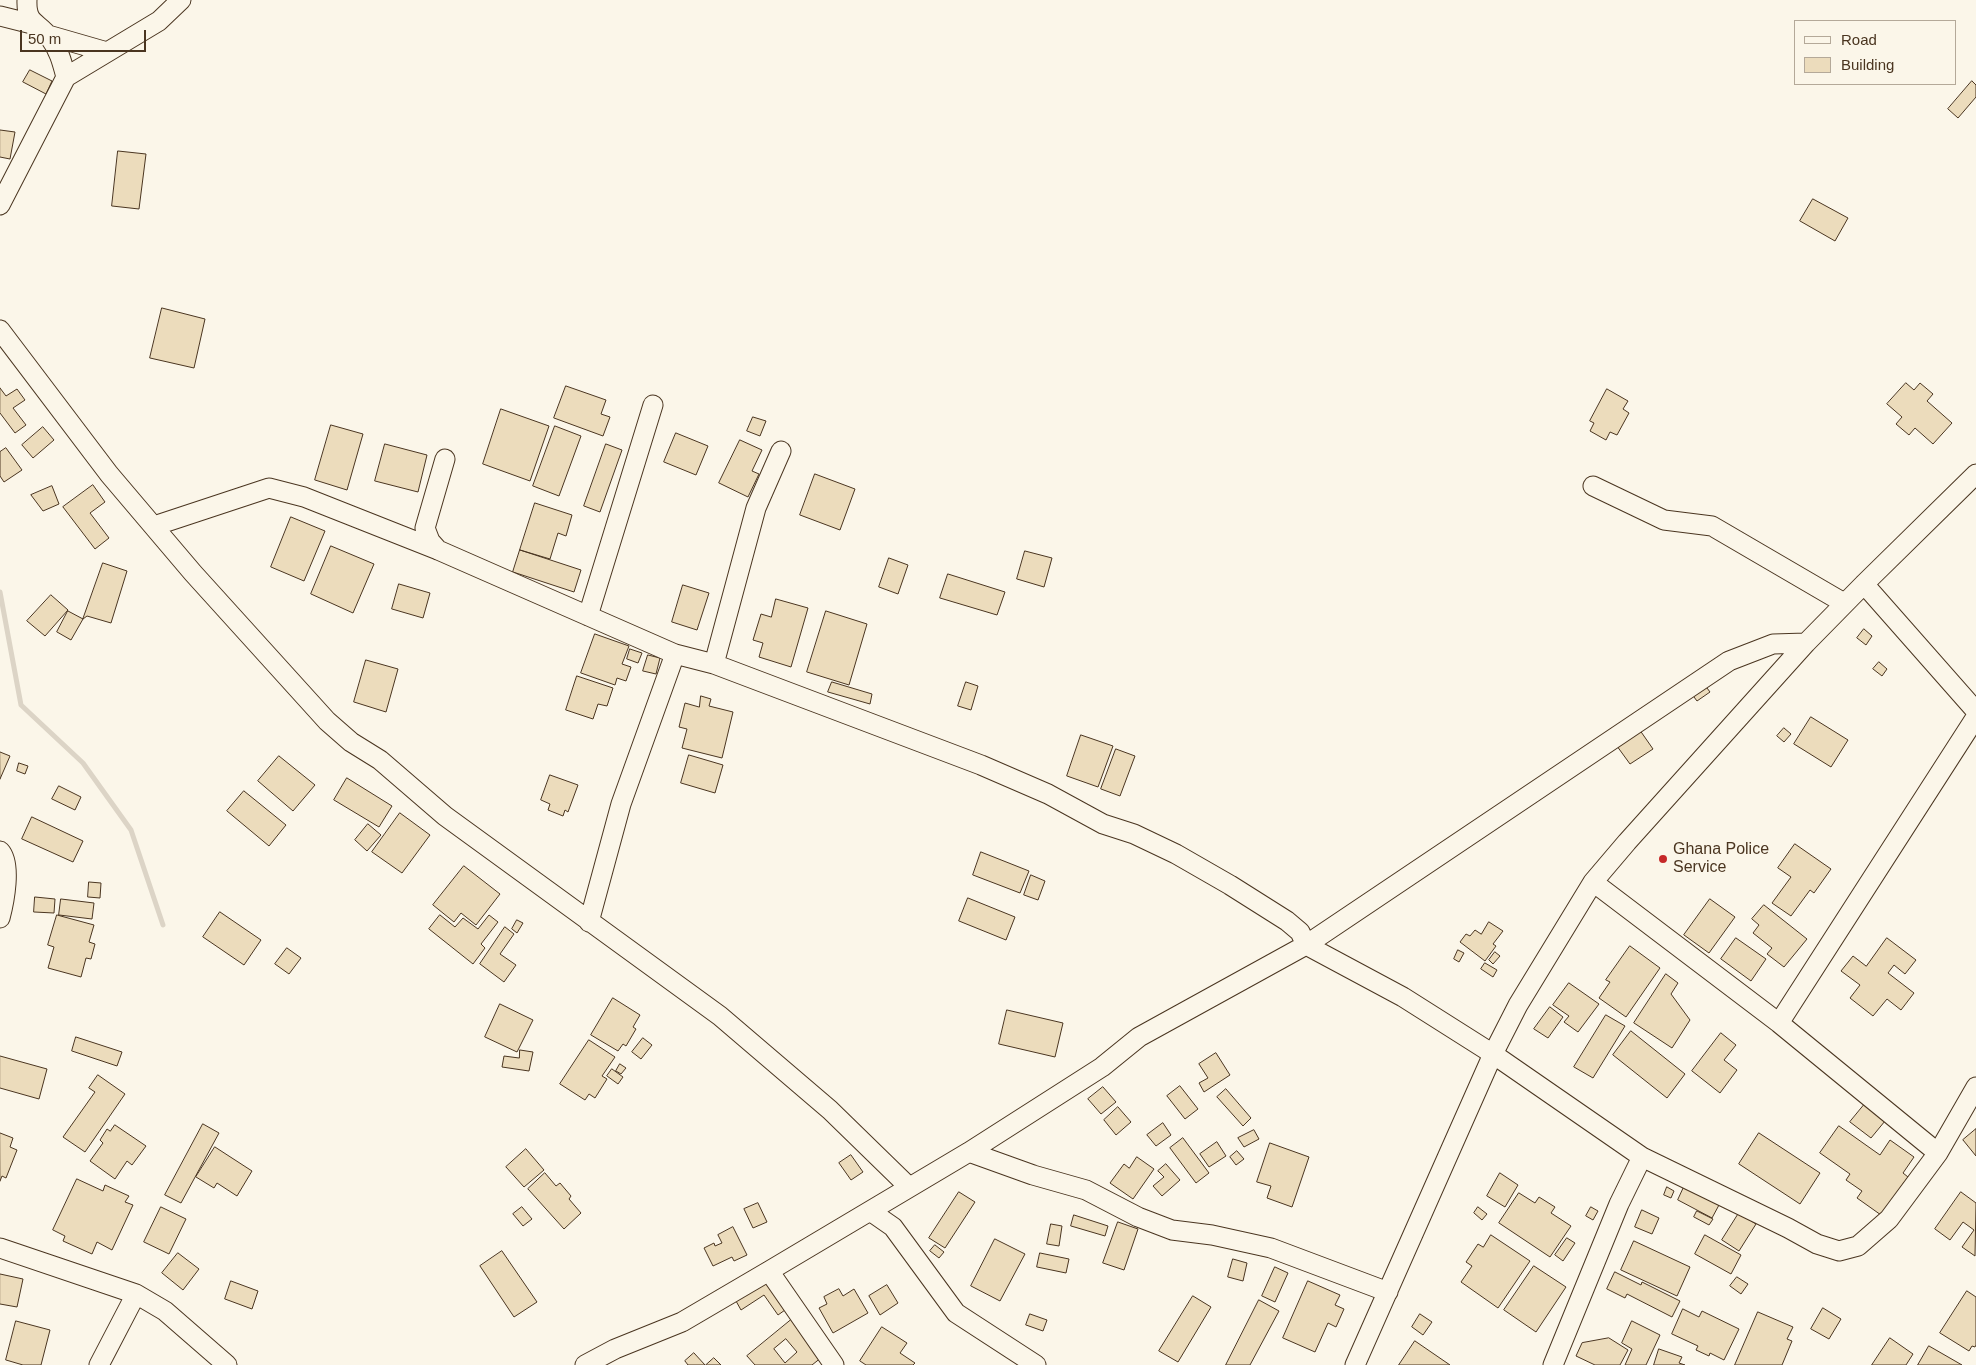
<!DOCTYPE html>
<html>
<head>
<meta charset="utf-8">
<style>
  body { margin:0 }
  #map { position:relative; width:1976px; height:1365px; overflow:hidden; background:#fbf6e9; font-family:Arial,sans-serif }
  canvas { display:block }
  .legend { position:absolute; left:1794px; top:20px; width:162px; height:65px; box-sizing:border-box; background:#fbf6e9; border:1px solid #b4a999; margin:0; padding:6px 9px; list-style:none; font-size:15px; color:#4a3520 }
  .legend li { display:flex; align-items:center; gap:10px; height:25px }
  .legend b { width:25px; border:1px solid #b4a999 }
  .scale { position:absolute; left:20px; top:30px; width:126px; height:22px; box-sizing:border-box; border:2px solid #4a3520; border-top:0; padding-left:6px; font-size:15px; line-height:18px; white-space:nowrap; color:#4a3520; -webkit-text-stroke:4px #fbf6e9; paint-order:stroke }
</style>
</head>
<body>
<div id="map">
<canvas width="1976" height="1365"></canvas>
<ul class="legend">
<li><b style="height:6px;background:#fbf6e9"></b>Road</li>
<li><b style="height:14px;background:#ecdcbc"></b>Building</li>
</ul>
<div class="scale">50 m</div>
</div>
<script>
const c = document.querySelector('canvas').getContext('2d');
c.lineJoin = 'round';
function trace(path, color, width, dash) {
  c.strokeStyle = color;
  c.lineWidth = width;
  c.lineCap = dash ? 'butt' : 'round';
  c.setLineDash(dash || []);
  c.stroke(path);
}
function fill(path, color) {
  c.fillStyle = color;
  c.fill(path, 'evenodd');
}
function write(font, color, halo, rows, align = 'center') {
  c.font = font + ' Arial,sans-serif';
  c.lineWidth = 4;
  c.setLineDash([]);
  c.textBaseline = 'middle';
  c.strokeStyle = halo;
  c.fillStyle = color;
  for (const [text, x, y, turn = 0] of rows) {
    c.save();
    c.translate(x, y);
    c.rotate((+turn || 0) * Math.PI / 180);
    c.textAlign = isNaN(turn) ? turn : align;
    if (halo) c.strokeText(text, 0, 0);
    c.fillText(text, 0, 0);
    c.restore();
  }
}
trace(new Path2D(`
  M0,592L21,705L83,763L131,830L163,925`), '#dcd4c6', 5);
const building = new Path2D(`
  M30,70L52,81L46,94L23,82Z
  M1972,81L1976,85V97L1958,118L1948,109Z
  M0,130L15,132L10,159L0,157Z
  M118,151L146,154L139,209L112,206Z
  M1813,199L1848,218L1835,241L1800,221Z
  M162,308L205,319L194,368L150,358Z
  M1906,383L1914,390L1920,383L1933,394L1927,401L1952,423L1933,444L1915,428L1909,435L1896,424L1902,417L1887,404Z
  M566,386L606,400L601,414L610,417L603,436L554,418Z
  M0,388L6,396L17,389L25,400L13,408L26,425L15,433L0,413Z
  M1607,389L1628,401L1623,409L1629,413L1617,435L1610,432L1606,440L1590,431L1594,423L1590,421Z
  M501,409L549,426L530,481L483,464Z
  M753,417L766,421L760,436L747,431Z
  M331,425L363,434L347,490L315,480Z
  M555,426L581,436L559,496L533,486Z
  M43,427L54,440L33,458L22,445Z
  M676,433L708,446L696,475L664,462Z
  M740,440L762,450L752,471L759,474L748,497L719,483Z
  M385,444L427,455L418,492L375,481Z
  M606,444L622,450L600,512L584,506Z
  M6,448L22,470L4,482L0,476V452Z
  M815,474L855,489L840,530L800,515Z
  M93,485L105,502L90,513L109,538L95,549L63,507Z
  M52,486L59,504L43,511L31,495Z
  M535,503L572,515L566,536L558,533L550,559L520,550Z
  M291,517L325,531L304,581L271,567Z
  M331,546L374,564L353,613L311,594Z
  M520,550L581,570L574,592L513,572Z
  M1025,551L1052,558L1044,587L1017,579Z
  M889,558L908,565L898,594L879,587Z
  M103,563L127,571L111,623L87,616L83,619Z
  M948,574L1005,592L997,615L940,598Z
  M399,584L430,593L423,618L392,609Z
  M683,585L709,593L697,630L672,622Z
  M51,595L68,610L45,636L27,621Z
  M776,599L808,608L791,667L759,657L763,643L753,640L761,614L771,617Z
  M68,611L83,619L71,640L57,632Z
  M826,611L867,624L849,685L807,672Z
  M1864,629L1872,636L1866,645L1857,638Z
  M595,634L629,646L622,664L631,667L626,681L617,678L615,685L581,673Z
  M630,649L642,653L638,663L627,659Z
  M648,655L660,658L656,674L643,671Z
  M366,660L398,669L386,712L354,702Z
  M1879,662L1887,669L1882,676L1873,669Z
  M577,676L613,688L607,706L598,704L593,719L566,710Z
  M832,682L872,694L870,704L828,692Z
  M966,682L978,686L971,710L958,706Z
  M1704,684L1710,692L1697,701L1691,693Z
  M701,696L711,699L709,706L733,712L722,758L682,748L687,729L679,727L685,703L699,707Z
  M1811,717L1848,740L1831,767L1794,744Z
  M1637,726L1653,749L1630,764L1614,742Z
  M1784,728L1791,734L1784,742L1777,736Z
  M1081,735L1113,746L1098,787L1067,776Z
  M1116,749L1135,756L1120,796L1101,789Z
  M0,752L10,756L0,779Z
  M689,755L723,765L715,793L681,783Z
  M279,756L315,785L293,811L258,781Z
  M19,763L28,766L25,774L17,771Z
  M550,775L578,785L568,812L565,810L563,816L548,810L550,804L541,800Z
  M347,778L392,806L379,827L334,800Z
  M59,786L81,797L75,810L52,799Z
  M244,791L286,825L269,846L227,811Z
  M400,813L430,835L402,873L372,852Z
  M32,817L83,841L73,862L22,839Z
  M368,824L381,835L367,851L355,840Z
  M1795,844L1831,869L1814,893L1810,890L1791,916L1772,903L1791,877L1778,868Z
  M981,852L1029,871L1020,893L973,875Z
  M464,866L500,894L476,925L461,913L454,922L433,905Z
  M1031,875L1045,881L1038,900L1024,895Z
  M89,882L101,883L100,898L88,897Z
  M35,897L55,899L54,913L34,912Z
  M968,898L1015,917L1006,940L959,921Z
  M61,899L94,903L92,919L59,915Z
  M1710,899L1735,917L1709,953L1684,935Z
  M1764,905L1807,939L1784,967L1767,954L1772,948L1753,933L1759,925L1752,919Z
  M220,912L261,940L244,965L203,937Z
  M57,915L94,925L89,942L95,944L91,959L86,958L81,977L48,968L54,947L48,945Z
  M440,915L455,927L463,918L478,929L489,915L498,922L481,944L485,948L473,964L429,929Z
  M517,920L523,923L517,933L512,929Z
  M1489,922L1503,931L1493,944L1496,946L1485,961L1460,942L1466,934L1470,936L1475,930L1481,934Z
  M505,927L514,934L500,954L516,965L504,982L480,964Z
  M1736,938L1766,959L1751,981L1721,959Z
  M1887,938L1916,960L1905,974L1894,965L1888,973L1914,993L1901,1010L1887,999L1873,1016L1850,998L1860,985L1841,971L1853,956L1866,966Z
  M1630,946L1660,968L1626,1017L1599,998L1610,982L1606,980Z
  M287,948L301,958L289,974L275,964Z
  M1458,950L1464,953L1459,962L1454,959Z
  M1495,952L1500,956L1493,964L1489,960Z
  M1485,963L1497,970L1493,977L1481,969Z
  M1666,974L1678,983L1671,994L1690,1020L1672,1048L1634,1023Z
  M1569,983L1599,1004L1578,1032L1564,1022L1569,1016L1553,1005Z
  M613,998L640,1015L633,1027L636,1029L626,1046L623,1044L618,1051L591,1035Z
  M500,1004L533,1020L517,1052L485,1037Z
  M1550,1007L1563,1017L1548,1038L1534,1029Z
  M1007,1010L1063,1023L1055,1057L999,1044Z
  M1606,1015L1625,1026L1593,1078L1574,1067Z
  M1631,1031L1685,1074L1667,1098L1613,1055Z
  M1721,1033L1736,1045L1724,1060L1737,1070L1720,1093L1692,1071Z
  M76,1037L122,1052L117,1066L72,1051Z
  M643,1038L652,1045L641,1059L632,1052Z
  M589,1040L615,1057L602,1076L607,1079L595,1098L589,1094L585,1100L560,1084Z
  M520,1050L533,1052L529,1071L502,1067L504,1056L519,1058Z
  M1216,1053L1230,1075L1204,1092L1199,1083L1208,1078L1199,1064Z
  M0,1056L47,1069L39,1099L0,1088Z
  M620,1064L626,1068L621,1074L616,1071Z
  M612,1069L623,1077L618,1084L607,1076Z
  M98,1075L125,1094L85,1152L63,1137L95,1092L89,1088Z
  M1180,1086L1198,1109L1185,1119L1167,1096Z
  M1103,1087L1116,1102L1101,1114L1088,1099Z
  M1226,1089L1251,1118L1243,1126L1217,1097Z
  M1864,1105L1885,1121L1871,1138L1850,1122Z
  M1118,1107L1131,1122L1116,1135L1104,1120Z
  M1163,1123L1171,1135L1156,1146L1147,1135Z
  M203,1124L219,1133L181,1203L165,1195Z
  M115,1125L146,1146L132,1165L127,1161L115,1179L90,1161L103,1143L100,1140L107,1129L110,1131Z
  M1839,1126L1880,1155L1890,1140L1914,1157L1903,1173L1908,1177L1881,1215L1857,1198L1862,1191L1846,1180L1850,1174L1820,1153Z
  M1976,1129V1156L1963,1140Z
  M1254,1130L1259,1139L1244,1147L1238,1138Z
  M0,1133L13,1138L10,1147L17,1150L6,1178L2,1176L0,1181Z
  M1759,1133L1820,1173L1800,1204L1739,1164Z
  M1183,1138L1209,1173L1196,1183L1170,1148Z
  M1217,1142L1226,1156L1209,1167L1200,1154Z
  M1270,1143L1309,1157L1292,1207L1267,1198L1271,1186L1257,1182Z
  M215,1147L252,1171L237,1196L217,1183L214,1188L196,1177Z
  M526,1149L544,1170L524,1187L506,1167Z
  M1237,1151L1244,1159L1236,1165L1230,1157Z
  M851,1155L863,1172L851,1180L839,1163Z
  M1137,1157L1154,1169L1133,1199L1110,1183L1124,1164L1129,1168Z
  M1166,1164L1180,1180L1162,1196L1153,1186L1164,1177L1158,1171Z
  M545,1173L556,1186L560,1183L571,1196L569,1199L581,1213L564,1229L528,1189Z
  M1500,1173L1518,1185L1505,1207L1487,1196Z
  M77,1179L103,1191L105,1185L129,1196L125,1202L133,1205L112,1250L97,1242L92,1254L63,1241L65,1236L53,1230Z
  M1667,1187L1674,1191L1671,1198L1664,1195Z
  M1684,1187L1719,1205L1712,1218L1678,1200Z
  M959,1192L975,1202L945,1248L929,1238Z
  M1961,1192L1976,1203L1975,1256L1962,1247L1974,1230L1963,1222L1950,1240L1935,1229Z
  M1519,1193L1535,1203L1539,1197L1555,1207L1551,1213L1571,1226L1550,1257L1499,1223Z
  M758,1203L767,1222L753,1228L744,1209Z
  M161,1207L186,1219L169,1254L144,1242Z
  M522,1207L532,1219L523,1226L513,1214Z
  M1478,1207L1487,1214L1482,1220L1474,1213Z
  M1591,1207L1598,1211L1593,1220L1586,1216Z
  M1642,1210L1659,1218L1652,1234L1635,1227Z
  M1697,1211L1713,1219L1709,1225L1694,1217Z
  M1739,1213L1756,1224L1739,1251L1722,1240Z
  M1074,1215L1108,1226L1105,1236L1071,1226Z
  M1118,1222L1138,1229L1124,1270L1103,1263Z
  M1051,1224L1062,1226L1059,1246L1047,1244Z
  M733,1227L747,1255L734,1261L732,1257L713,1266L704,1248L714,1243L715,1246L722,1243L718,1235Z
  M1491,1235L1530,1261L1498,1308L1461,1282L1472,1266L1466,1262L1478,1244L1483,1247Z
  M1705,1235L1741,1255L1731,1274L1695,1254Z
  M1567,1238L1575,1243L1563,1261L1555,1255Z
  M995,1239L1025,1254L1000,1301L971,1286Z
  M1634,1241L1690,1267L1677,1296L1621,1270Z
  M935,1245L944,1252L939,1258L930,1251Z
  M502,1251L537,1302L514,1317L480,1266Z
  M178,1253L199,1269L183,1290L162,1273Z
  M1040,1253L1069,1259L1066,1273L1037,1267Z
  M1233,1259L1247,1263L1243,1281L1228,1277Z
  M1534,1266L1566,1287L1536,1332L1504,1310Z
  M1275,1267L1288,1273L1275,1302L1262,1296Z
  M1615,1272L1641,1285L1642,1282L1680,1301L1672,1317L1627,1294L1625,1298L1607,1289Z
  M0,1274L23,1279L17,1307L0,1304Z
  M1737,1277L1748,1284L1741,1294L1730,1286Z
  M231,1281L258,1291L252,1309L225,1299Z
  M766,1281L785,1310L778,1315L764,1295L741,1310L736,1301Z
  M1308,1281L1340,1295L1335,1305L1344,1309L1336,1327L1328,1323L1315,1352L1283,1338Z
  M887,1285L898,1303L880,1315L869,1296Z
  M839,1289L843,1296L854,1289L868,1313L833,1333L819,1308L827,1304L824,1297Z
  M1967,1291L1976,1297V1345L1975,1347L1972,1346L1969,1351L1940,1333Z
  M1193,1296L1211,1307L1178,1362L1159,1351Z
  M1259,1300L1279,1311L1250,1365H1226Z
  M1823,1308L1841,1319L1829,1339L1811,1329Z
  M1683,1309L1699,1317L1702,1311L1739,1329L1724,1360L1710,1353L1709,1356L1696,1350L1698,1346L1672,1334Z
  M1758,1312L1793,1327L1787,1339L1792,1341L1782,1365H1735Z
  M1030,1314L1047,1320L1043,1331L1026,1325Z
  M1420,1314L1432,1322L1423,1335L1412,1327Z
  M791,1320L822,1357L812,1365H755L747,1356ZM786,1339L797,1352L785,1363L774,1349Z
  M16,1321L50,1330L41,1365H23L6,1360Z
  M1632,1321L1660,1335L1646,1365H1625L1632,1349L1622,1343Z
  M882,1327L907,1343L900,1353L915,1363L913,1365H866L860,1361Z
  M1609,1338L1628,1350L1620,1365H1595L1576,1356L1582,1343Z
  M1890,1338L1913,1354L1906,1365H1872Z
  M1415,1341L1450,1365H1399Z
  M1929,1346L1962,1365H1918Z
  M1659,1349L1682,1357L1679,1363L1685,1365H1654Z
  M694,1353L705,1365H688L685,1361Z
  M714,1358L721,1365H706Z`);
fill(building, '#ecdcbc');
trace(building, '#4a3520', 1);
const minor = new Path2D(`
  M27,0C26,25 38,21 50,38C59,50 62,62 66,77
  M0,16L36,25
  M48,35L107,52
  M0,205L66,77L159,21L181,0
  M0,330L109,474L193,573L327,721L351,742L380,760L445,816L720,1016L830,1110L909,1187
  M1593,486L1664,520L1712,526L1844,603
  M154,526L269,488L304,497L438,550L675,654L714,664L981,765L1048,794L1103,824L1134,834L1176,854L1230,885L1287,921L1300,932L1306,945L1403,997L1493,1054L1642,1157L1788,1228L1817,1244L1839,1251L1858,1246L1889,1219L1938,1153L1976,1087
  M438,550L430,541L425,528L445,459
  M1864,584L1976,711
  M588,616L653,405
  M714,664L756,508L781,451
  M0,851C12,864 4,903 0,918
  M1593,882L1779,1023L1938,1153
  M589,922L621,804L675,654
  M1779,1023L1976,717
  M969,1152L1033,1175L1086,1190L1138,1217L1172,1230L1212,1235L1271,1248L1388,1292
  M870,1211L893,1227L956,1313L1036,1365
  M0,1248L136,1294L165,1311L227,1365
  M769,1271L834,1365
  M99,1365L136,1294
  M585,1365L615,1349L682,1322L769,1271L969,1152L1102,1067L1139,1037L1306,945L1729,661L1773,644L1806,643
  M1355,1365L1493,1054L1518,1005L1593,882L1627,842L1806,643L1864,584L1976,474
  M1553,1365L1619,1204L1642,1157`);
trace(minor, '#4a3520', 21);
trace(minor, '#fbf6e9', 19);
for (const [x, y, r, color] of [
  [1663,859,5,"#c62828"]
]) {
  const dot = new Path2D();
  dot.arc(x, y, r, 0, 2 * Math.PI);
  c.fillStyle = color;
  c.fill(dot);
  trace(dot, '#fbf6e9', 2);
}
write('16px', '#4a3520', '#fbf6e9', [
  ["Ghana Police",1673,850],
  ["Service",1673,868]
], 'left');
</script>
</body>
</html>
